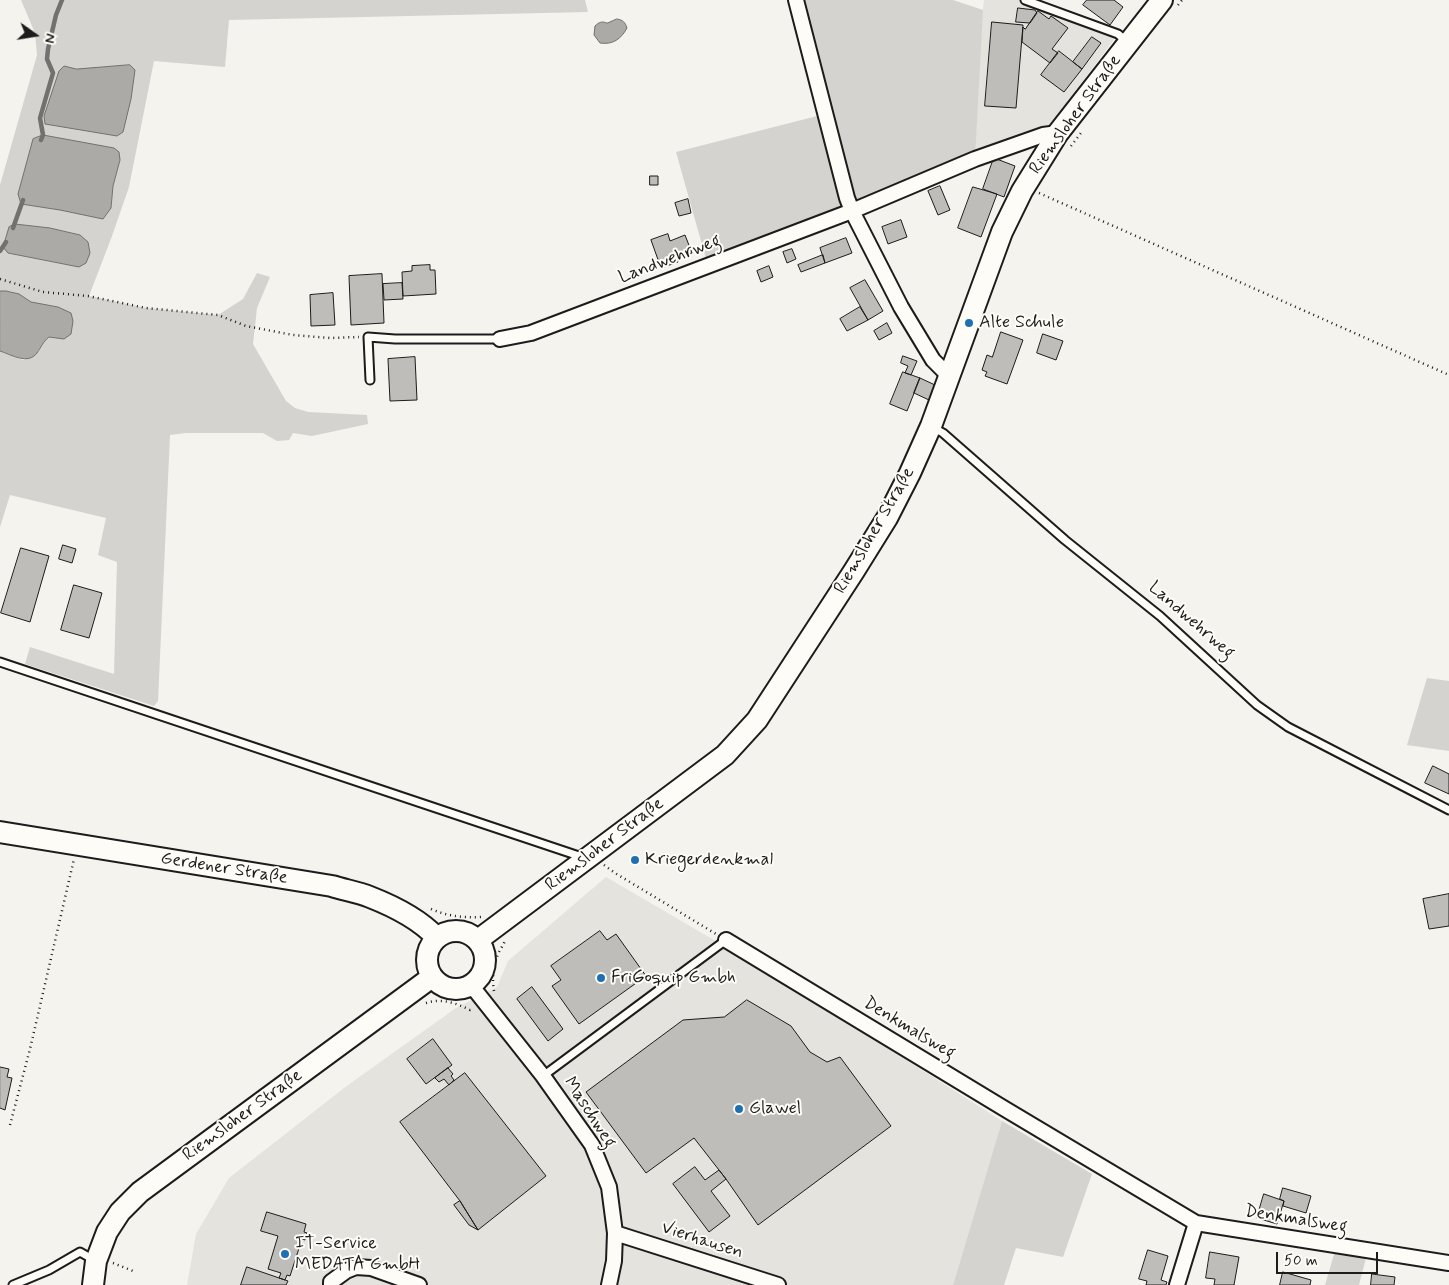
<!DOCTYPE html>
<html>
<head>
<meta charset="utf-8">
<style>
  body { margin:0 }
  #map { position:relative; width:1449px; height:1285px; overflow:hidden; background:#f4f3ee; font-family:Mynerve,sans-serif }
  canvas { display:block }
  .north { position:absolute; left:10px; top:10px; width:50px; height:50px; -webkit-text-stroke:4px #fdfcf7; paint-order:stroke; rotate:103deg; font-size:14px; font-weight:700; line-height:20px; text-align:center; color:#1c1c1c }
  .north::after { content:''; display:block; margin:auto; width:18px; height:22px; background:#1c1c1c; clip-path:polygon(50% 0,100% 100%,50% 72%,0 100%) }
  .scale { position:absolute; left:1276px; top:1252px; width:102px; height:22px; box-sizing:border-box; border:2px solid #1c1c1c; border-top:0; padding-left:6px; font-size:15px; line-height:18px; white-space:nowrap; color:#1c1c1c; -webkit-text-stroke:4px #fdfcf7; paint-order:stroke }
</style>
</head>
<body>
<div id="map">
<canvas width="1449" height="1285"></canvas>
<div class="north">N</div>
<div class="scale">50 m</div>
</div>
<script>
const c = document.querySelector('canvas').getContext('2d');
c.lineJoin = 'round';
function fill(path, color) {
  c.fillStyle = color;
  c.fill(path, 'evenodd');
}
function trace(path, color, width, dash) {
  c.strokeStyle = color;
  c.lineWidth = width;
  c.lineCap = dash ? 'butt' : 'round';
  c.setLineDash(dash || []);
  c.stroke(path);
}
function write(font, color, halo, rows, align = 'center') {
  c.font = font + ' Mynerve,sans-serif';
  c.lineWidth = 4;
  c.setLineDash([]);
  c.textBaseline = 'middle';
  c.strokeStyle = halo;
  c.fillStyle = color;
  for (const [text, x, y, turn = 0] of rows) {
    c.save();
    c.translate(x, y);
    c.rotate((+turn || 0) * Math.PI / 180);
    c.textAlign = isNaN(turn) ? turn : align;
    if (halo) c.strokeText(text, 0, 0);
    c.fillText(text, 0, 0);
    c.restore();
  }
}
fill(new Path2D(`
  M984,0H1025L1118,34L1043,135L975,159L981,23Z
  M606,877L750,961L1002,1121L953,1285H187L196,1234L229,1178L348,1085L456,1008L497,987L508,961Z`), '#e4e3de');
fill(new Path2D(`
  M21,0H585L588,12L229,20L225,67L154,61L129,187L112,236L89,296L146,308L218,315L243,299L257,273L270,277L257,308L253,344L286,401L295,408L308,412L367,415L368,424L312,436L293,433L289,440L277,441L263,433H186L170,435L158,701L154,706L25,664L30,647L114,674L117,562L98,555L106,518L10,495L0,527V351L23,360L39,351L43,342L50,337L64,339L58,307C50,305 38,305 30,302C18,297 16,290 0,291V185L37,55L35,33ZM120,160L113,186L111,208L60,210L21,204ZM15,224L50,228L80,235L79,267L8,253Z
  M796,0H953L983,10L975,159L708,266L676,152L825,114Z
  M1427,678L1449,681V751L1407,745Z
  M1002,1121L1092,1174L1063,1257L1016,1248L1004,1285H953Z
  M1335,1251L1366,1258L1359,1285H1325Z`), '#d4d3cf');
const water = new Path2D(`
  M617,19C623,20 625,22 627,28C621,39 613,45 600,43L594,35L595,26C599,22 602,21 607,23Z
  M130,65L135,70L131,99L123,132L117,136L45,124L44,116L59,71L64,66L76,69Z
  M43,135L114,148L119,152L120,160L113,186L111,208L103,219L60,210L21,204L18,194L33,139Z
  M15,224L50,228L80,235L88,242L90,253L86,263L79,267L8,253L3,247L9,227Z
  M0,291H6L19,294L31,302L58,307L71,313L73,321L71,334L64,339L49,337C42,343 42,346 37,353C28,365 12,355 0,351Z`);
fill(water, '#abaaa6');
trace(water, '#72716f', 1);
trace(new Path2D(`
  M41,140L43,135L40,118L53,73L47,59L48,49L56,15L62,0
  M13,228L23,200
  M0,251L6,242`), '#72716f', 4.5);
const building = new Path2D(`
  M1087,0H1114L1123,7L1110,25L1083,5Z
  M1018,8L1035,10L1037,13L1030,23L1016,22Z
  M1038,11L1049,19L1051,16L1068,28L1052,49L1058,53L1050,63L1022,42L1023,27L1025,29Z
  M992,22L1023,25L1016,108L985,106Z
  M1092,37L1101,43L1082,69L1073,62Z
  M1059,51L1082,69L1064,92L1041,75Z
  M994,158L1015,166L1004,197L983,189Z
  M650,176H658V185H650Z
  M940,186L950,210L938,215L928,191Z
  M973,187L997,194L981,237L958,228Z
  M688,199L691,213L679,216L675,203Z
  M901,220L907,237L888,244L882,227Z
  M668,234L670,241L685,235L692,253L677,258L678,262L661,268L651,240Z
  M846,238L852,253L825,263L820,248Z
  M792,249L796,259L787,263L783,252Z
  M823,255L825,263L801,272L798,265Z
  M430,265V270H435L436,294L403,296L402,272L412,271V266Z
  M769,266L773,277L761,282L757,271Z
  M382,274L384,323L351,325L349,276Z
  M865,280L883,311L868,320L850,288Z
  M402,283L403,299L384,300L383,284Z
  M333,293L335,325L311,326L310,295Z
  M860,307L868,320L847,331L840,319Z
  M887,323L892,333L879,340L874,331Z
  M1001,332L1023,340L1007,384L985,376L987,372L982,370L987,355L992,357Z
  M1043,334L1063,341L1056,360L1037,353Z
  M903,356L917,361L911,375L905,373L908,366L901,363Z
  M415,357L417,400L390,401L388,359Z
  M903,372L920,378L907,411L890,404Z
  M920,378L935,385L929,400L914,393Z
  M63,545L76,549L72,563L59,559Z
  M21,548L49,556L30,622L1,613Z
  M74,585L102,593L89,638L61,630Z
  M1433,766L1449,774V794L1425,783Z
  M1449,894V926L1429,929L1423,899Z
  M600,931L607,940L616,934L646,976L579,1024L552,986L561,980L551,966Z
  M532,987L563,1029L548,1041L517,999Z
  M747,1000L791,1026L810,1052L827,1062L840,1057L891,1126L758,1225L726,1179L694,1138L646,1173L586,1092L683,1020L724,1017Z
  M433,1039L452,1065L426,1084L407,1059Z
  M0,1067L9,1069L7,1077L12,1078L5,1110L0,1108Z
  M448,1068L453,1074L451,1076L454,1080L449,1085L444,1079L439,1082L435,1078Z
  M465,1073L546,1176L478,1230L460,1201L400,1122Z
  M695,1167L705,1180L719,1170L726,1179L711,1191L730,1216L709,1232L673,1184Z
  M1283,1188L1311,1196L1306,1213L1283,1206L1284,1201L1280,1199Z
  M1264,1194L1284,1201L1277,1224L1257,1218Z
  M460,1201L478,1230L469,1225L454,1205Z
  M267,1212L306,1224L304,1232L307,1233L305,1240L302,1239L290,1276L287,1275L285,1280L279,1278L281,1273L268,1269L278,1236L261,1231Z
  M1148,1250L1168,1256L1161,1280L1167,1282L1166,1285H1146L1147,1281L1139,1279Z
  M1210,1252L1239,1257L1234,1285H1214L1215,1279L1206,1278Z
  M247,1267L288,1281L286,1285H241Z
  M1283,1272L1311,1280L1310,1285H1280Z
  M1372,1274L1395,1277L1394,1285H1371Z`);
fill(building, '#bebdba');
trace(building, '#1c1c1c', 1);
const lane = new Path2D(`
  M1025,0L1118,34L1126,41
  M370,380L368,337L395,339H500
  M932,427L943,433L1065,540L1160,616L1257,705L1288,727L1449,810
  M0,662L582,857
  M543,1076L726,940
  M13,1285L49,1270L80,1252L94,1260`);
const street = new Path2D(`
  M796,0L847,198L852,211L901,307L933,360L949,376
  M500,339L531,333L852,211L975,159L1043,135L1058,133
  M726,940L1005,1109L1196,1223L1449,1263
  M471,985L543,1076L592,1145L609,1187L615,1233L614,1261L609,1285
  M615,1233L778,1285
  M331,1285V1282L346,1271L356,1267L371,1268L419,1285
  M1177,1285L1196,1223`);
const secondary = new Path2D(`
  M0,832L332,886C344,890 358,892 370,897C393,906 419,919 436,937
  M427 960a29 29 0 1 1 58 0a29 29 0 1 1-58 0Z
  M478,940L725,755L757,720L854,571L887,518L910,473L931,426L1002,232L1022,191L1058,133L1162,0
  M93,1285L96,1261L107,1232L120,1212L140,1192L432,977`);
trace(lane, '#1c1c1c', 11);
trace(street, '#1c1c1c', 18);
trace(secondary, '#1c1c1c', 24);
trace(new Path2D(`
  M1178,5L1182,0
  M1071,146L1081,133
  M1039,193L1449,375
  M0,279L43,292L88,296L146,308L218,315L246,326L293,335L330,338L359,337
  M604,865L615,873L716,934
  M431,909C447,916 463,918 481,917
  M494,991C492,979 493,966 498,954C500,949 504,945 505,940
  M426,1003C442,998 456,1003 470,1010L473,1008
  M10,1125L30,1049L74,859
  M113,1263L133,1271`), '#1c1c1c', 2.5, [1, 4]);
trace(lane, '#fdfcf7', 7);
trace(street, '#fdfcf7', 14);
trace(secondary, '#fdfcf7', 20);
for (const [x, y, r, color] of [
  [969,323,5,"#1f6fb2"],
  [635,860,5,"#1f6fb2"],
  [601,978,5,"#1f6fb2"],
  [739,1109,5,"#1f6fb2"],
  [285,1254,5,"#1f6fb2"]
]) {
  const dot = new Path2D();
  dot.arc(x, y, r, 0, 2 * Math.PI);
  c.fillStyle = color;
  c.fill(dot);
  trace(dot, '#fdfcf7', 2);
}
write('18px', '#1c1c1c', '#fdfcf7', [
  ["Riemsloher Straße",1076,115,-54],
  ["Landwehrweg",670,260,-21],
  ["Riemsloher Straße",875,531,-60],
  ["Landwehrweg",1191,621,41],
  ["Riemsloher Straße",605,845,-37],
  ["Gerdener Straße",224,869,9],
  ["Denkmalsweg",909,1029,31],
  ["Maschweg",589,1113,57],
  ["Riemsloher Straße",243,1116,-36],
  ["Denkmalsweg",1296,1220,9],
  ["Vierhausen",702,1241,18]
]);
write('18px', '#1c1c1c', '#fdfcf7', [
  ["Alte Schule",979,323],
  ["Kriegerdenkmal",645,860],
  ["FriGoquip Gmbh",611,978],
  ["Glawel",749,1109],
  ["IT-Service",295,1244],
  ["MEDATA GmbH",295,1265]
], 'left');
</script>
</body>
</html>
